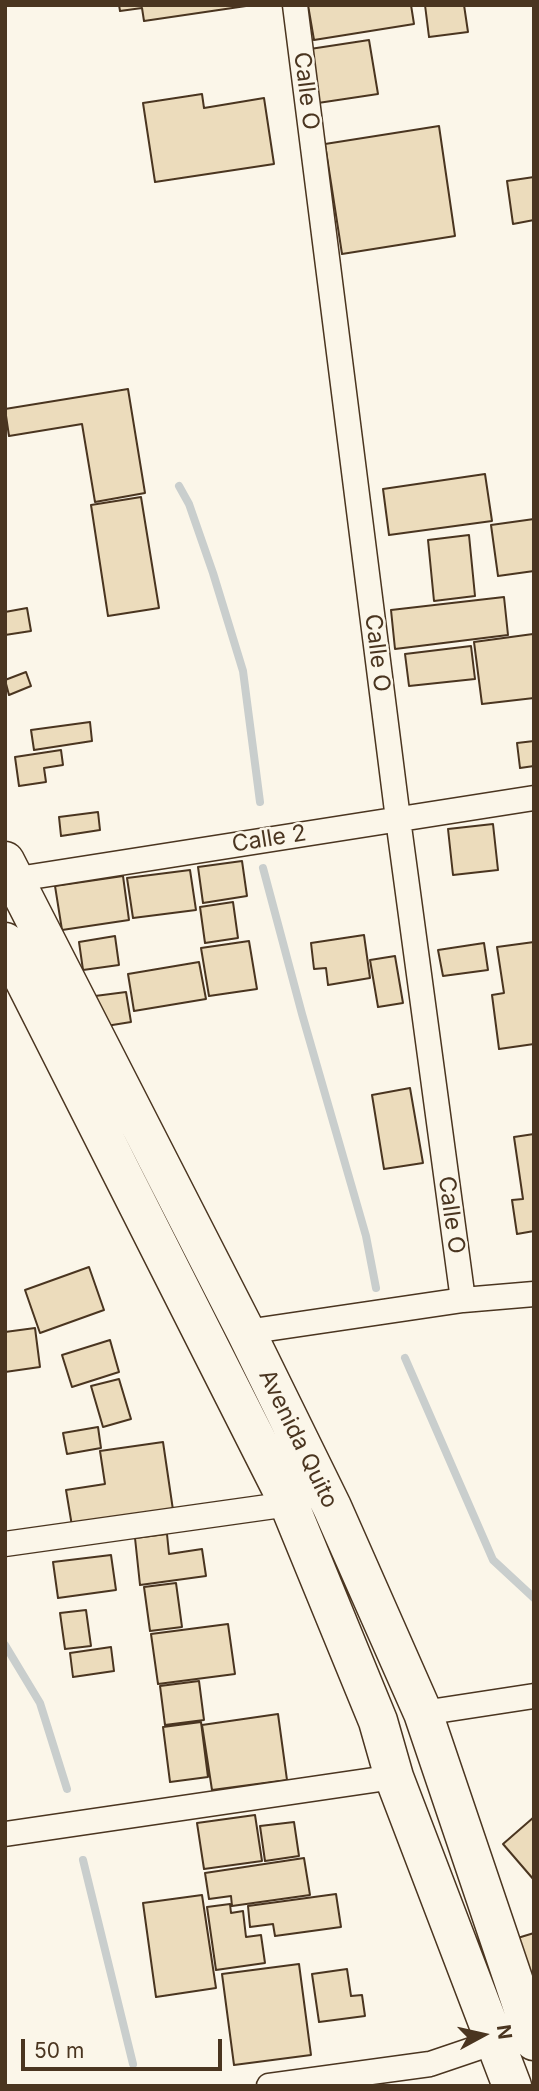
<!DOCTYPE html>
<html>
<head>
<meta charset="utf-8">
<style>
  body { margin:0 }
  #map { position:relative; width:539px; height:2091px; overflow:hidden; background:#fbf6e9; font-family:Inter,sans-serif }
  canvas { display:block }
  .frame { position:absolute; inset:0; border:7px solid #4a3520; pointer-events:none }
  .north { position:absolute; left:448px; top:2000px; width:70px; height:70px; -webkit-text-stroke:5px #fbf6e9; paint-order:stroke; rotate:82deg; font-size:19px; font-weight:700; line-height:28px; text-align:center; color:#4a3520 }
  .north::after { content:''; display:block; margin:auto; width:24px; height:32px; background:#4a3520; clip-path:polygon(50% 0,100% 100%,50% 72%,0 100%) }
  .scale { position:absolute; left:21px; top:2039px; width:201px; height:32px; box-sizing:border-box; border:4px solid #4a3520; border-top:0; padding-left:9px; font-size:21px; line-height:24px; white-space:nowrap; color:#4a3520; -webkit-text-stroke:5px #fbf6e9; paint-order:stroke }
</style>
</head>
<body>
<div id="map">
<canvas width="539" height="2091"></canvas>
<div class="frame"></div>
<div class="north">N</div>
<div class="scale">50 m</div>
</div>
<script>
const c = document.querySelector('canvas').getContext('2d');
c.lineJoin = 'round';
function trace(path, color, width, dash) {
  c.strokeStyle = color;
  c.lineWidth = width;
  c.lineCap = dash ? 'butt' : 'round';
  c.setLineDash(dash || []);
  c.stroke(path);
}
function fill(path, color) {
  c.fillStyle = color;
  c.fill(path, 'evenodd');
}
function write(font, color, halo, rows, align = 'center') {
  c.font = font + ' Inter,sans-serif';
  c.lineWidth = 5;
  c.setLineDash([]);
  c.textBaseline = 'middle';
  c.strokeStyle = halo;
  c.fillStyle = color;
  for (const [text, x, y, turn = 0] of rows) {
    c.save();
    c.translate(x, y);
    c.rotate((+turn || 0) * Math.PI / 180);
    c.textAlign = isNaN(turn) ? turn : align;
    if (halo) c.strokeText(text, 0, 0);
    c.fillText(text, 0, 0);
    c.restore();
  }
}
trace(new Path2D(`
  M179,486L189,504L213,573L243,671L260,802
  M263,868L302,1014L366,1236L376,1288
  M405,1358L493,1560L534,1598
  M5,1645L40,1703L67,1789
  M83,1860L133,2064`), '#c9cecd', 8);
const building = new Path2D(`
  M119,5H246V6L144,21L142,8L120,11Z
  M308,5H411L414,24L314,40Z
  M425,5H464L468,32L429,37Z
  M369,40L378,94L318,103L310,49Z
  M202,94L204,108L264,98L274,164L155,182L143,103Z
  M439,126L455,236L342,254L325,144Z
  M534,177V220L513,224L507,181Z
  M128,389L145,493L95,502L82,424L9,436L5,409Z
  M485,474L492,521L389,535L383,489Z
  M141,497L159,608L108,616L91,505Z
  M534,519V571L498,576L491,525Z
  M469,535L475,596L434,601L428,540Z
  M504,597L508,635L395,649L391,610Z
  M27,608L31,631L5,635V612Z
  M533,634L534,698L482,704L474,642Z
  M471,646L475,679L409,686L405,654Z
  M26,672L31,686L9,695L5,680Z
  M90,722L92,741L34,750L31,730Z
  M534,741V766L520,768L517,743Z
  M61,750L63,765L44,768L46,782L19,786L15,757Z
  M98,812L100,830L61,836L59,817Z
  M493,824L498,870L453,875L448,829Z
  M242,861L247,896L203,903L198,867Z
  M190,870L196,910L133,918L127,878Z
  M123,876L129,920L62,930L55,886Z
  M233,902L238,938L205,943L200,907Z
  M364,935L370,978L328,985L326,968L314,969L311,943Z
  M115,936L119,965L83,970L79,942Z
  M249,941L257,989L209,996L201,948Z
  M534,942V1044L499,1049L492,995L504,993L497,947Z
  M484,943L488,970L443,976L438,950Z
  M395,956L403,1003L378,1007L370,960Z
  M199,962L206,999L134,1011L128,974Z
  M126,992L131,1022L100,1027L95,996Z
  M410,1088L423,1163L384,1169L372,1095Z
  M534,1134V1231L517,1234L512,1200L523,1199L514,1137Z
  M89,1267L104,1310L40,1333L25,1290Z
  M35,1328L40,1367L5,1372V1332Z
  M110,1340L119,1372L72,1387L62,1355Z
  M119,1379L131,1419L103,1427L91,1386Z
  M98,1427L101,1448L67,1454L63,1433Z
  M163,1442L173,1510L72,1526L66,1490L105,1484L100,1451Z
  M167,1534L169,1554L202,1549L206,1576L140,1585L135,1538Z
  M111,1555L116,1590L58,1598L53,1562Z
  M176,1583L182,1627L150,1631L144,1587Z
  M86,1610L91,1646L65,1649L60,1613Z
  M228,1624L235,1674L158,1684L151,1634Z
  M111,1647L114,1671L73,1677L70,1653Z
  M199,1681L204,1720L165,1725L160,1686Z
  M278,1714L287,1780L212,1790L202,1725Z
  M201,1722L208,1777L170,1782L163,1727Z
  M255,1815L262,1861L204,1869L197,1823Z
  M534,1817V1880L503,1844Z
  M294,1822L299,1856L265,1861L260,1826Z
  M304,1858L310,1895L232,1906L231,1896L209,1899L205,1873Z
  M336,1894L341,1927L275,1936L273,1924L250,1927L248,1906Z
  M202,1895L216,1988L156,1997L143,1903Z
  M230,1904L231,1913L243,1911L246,1937L261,1935L265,1963L216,1970L207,1907Z
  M534,1933V1990L511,1940Z
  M299,1964L311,2055L234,2065L222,1974Z
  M347,1969L351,1996L362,1995L365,2016L319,2022L312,1974Z`);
fill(building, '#ecdcbc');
trace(building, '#4a3520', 2);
const street = new Path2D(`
  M295,5L398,819L463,1300
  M5,881L534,798
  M246,1332L463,1300L534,1294
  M5,1544L289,1504
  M423,1713L534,1696
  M5,1834L394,1777
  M269,2086L430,2064L495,2042`);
const highway = new Path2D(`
  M5,861L246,1332L332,1507L423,1713L534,2041
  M5,942L289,1504L378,1721L394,1777L512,2086`);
trace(street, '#4a3520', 27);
trace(highway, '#4a3520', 41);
trace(street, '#fbf6e9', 24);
trace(highway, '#fbf6e9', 38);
write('23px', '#4a3520', '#fbf6e9', [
  ["Calle O",306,91,83],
  ["Calle O",377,653,83],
  ["Calle 2",269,839,-9],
  ["Calle O",451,1215,82],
  ["Avenida Quito",298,1439,64]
]);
</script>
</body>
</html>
